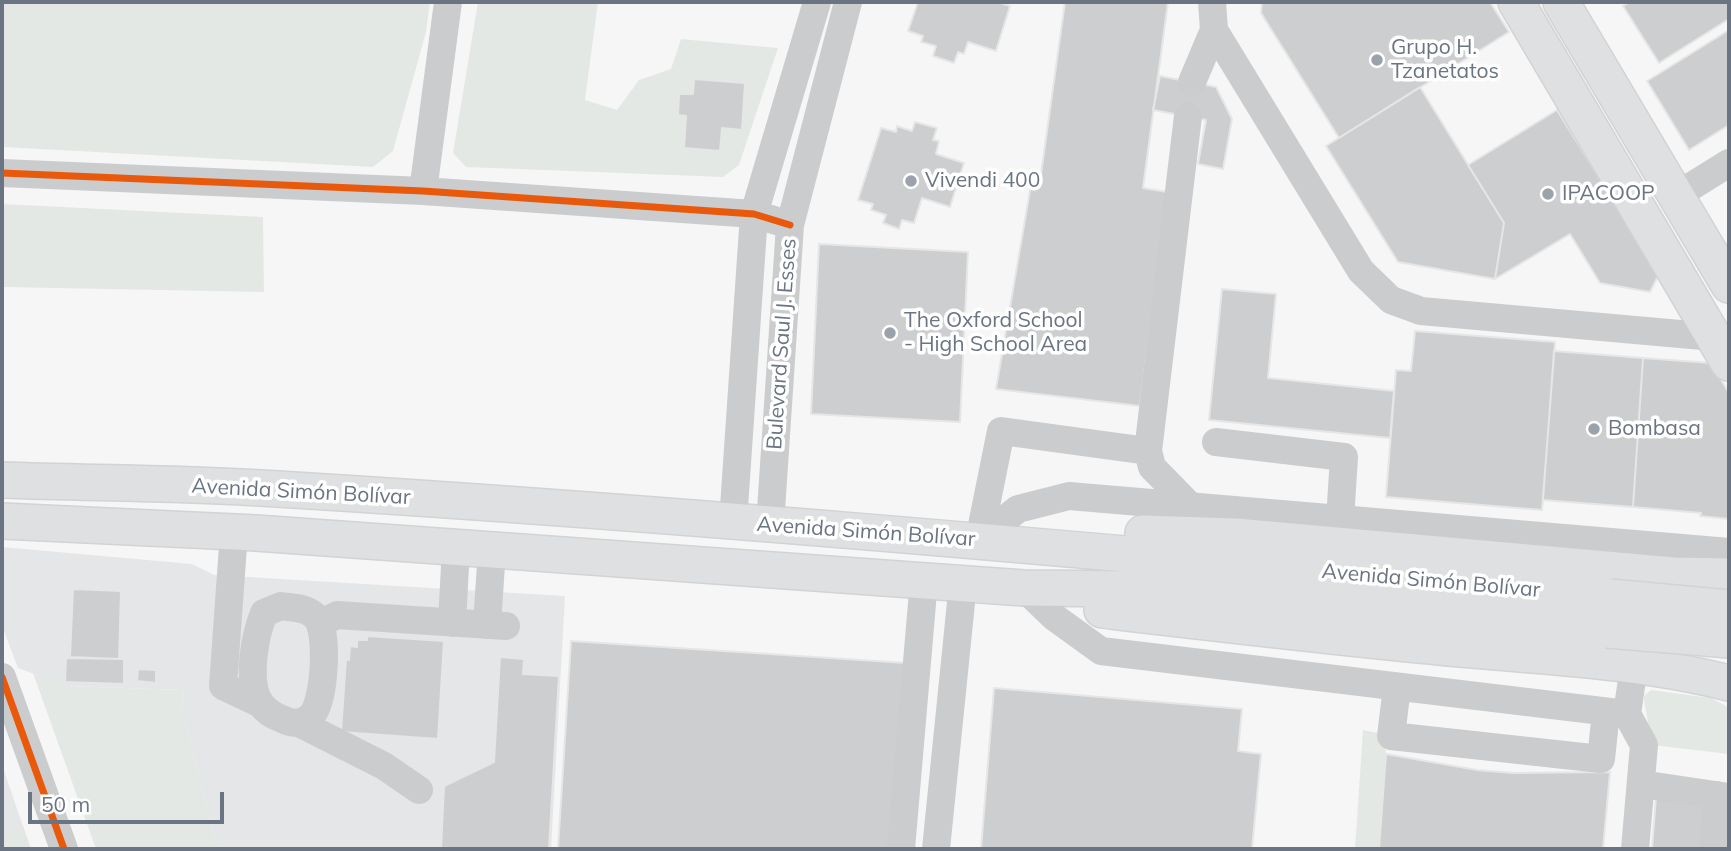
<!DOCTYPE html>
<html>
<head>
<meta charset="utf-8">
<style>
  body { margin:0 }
  #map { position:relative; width:1731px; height:851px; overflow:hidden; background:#f6f6f6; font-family:Mulish,sans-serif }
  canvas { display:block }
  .frame { position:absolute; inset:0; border:4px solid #6a7483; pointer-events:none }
  .scale { position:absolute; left:28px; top:792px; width:196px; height:32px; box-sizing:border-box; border:4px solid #6a7483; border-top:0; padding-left:9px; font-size:21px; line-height:24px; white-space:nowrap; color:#6a7483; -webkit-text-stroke:5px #fff; paint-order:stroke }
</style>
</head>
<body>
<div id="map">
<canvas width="1731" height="851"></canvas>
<div class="frame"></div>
<div class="scale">50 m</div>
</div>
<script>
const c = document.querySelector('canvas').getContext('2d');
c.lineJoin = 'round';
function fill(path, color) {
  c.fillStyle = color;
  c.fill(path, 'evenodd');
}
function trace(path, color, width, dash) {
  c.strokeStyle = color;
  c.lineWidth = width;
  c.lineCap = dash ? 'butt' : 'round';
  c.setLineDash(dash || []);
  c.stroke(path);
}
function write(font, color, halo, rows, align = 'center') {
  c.font = font + ' Mulish,sans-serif';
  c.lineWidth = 7;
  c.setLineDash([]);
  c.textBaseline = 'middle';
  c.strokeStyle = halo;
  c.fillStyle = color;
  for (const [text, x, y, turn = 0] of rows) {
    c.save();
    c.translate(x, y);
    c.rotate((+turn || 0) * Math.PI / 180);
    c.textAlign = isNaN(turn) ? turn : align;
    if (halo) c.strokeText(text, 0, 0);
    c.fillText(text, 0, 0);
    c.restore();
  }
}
fill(new Path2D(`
  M2,547L192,564L214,575L565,596L551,849H217L182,709L184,690L67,686L18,668L2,626Z
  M2,765L14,800L31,849H2Z`), '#e5e6e7');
fill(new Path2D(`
  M2,2H430L426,32L393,151L373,167L2,147Z
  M478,2H598L585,100L617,110L639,80L671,69L681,39L778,48L739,165L723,177L466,167L453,153Z
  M2,204L263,217L264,292L2,287Z
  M33,673L67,686L184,690L182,709L217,849H96Z
  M1651,690L1711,698L1728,707L1729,754L1652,745L1644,700V696Z
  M1363,730L1383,734L1386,754L1379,849H1355Z
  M23,826L31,849H2V833Z`), '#e4e8e4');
const building = new Path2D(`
  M918,2H997L1010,6L996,51L968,42L964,54L958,52L954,63L933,56L936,46L921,42L923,36L908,31Z
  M1065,2H1168L1143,188L1167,192L1140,406L996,389L1033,173L1041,174Z
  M1262,2H1490L1509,32L1339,138L1261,13Z
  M1630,2H1729V19L1659,63L1623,6Z
  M1729,30V125L1689,150L1647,81Z
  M1160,76L1216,87L1232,119L1223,169L1198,164L1206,120L1153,110Z
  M694,79L745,83L742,130L722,128L720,151L684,148L686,116L678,115L679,94H693Z
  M1420,87L1504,223L1495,279L1398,262L1326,146Z
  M1557,110L1659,274L1650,292L1600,283L1570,234L1495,279L1504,223L1468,165Z
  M915,122L937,128L933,140L939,141L936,154L964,163L950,207L922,198L914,223L902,220L899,229L883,223L886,215L871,210L873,204L858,200L881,128L896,132L897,126L912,131Z
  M819,244L968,252L960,422L811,414Z
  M1222,289L1276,294L1268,378L1394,391L1390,438L1209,420Z
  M1415,331L1555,342L1542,510L1386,497L1396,370L1411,371Z
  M1554,351L1643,358L1633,507L1543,500Z
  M1643,358L1711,363L1729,393V519L1700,516L1701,513L1633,507Z
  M73,589L121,591L119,659L70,657Z
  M367,636L444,641L438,739L341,732L346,659L349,660L350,646L357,647V640H367Z
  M571,641L906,663L895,849H558Z
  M500,657L524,659L523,674L559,676L549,849H441L444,786L494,762Z
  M66,658L124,659V684L65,682Z
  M138,669L156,670V683L137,681Z
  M994,688L1242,709L1238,751L1261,754L1252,849H981Z
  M1386,754L1477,770L1513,773L1610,772L1603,849H1379Z
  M1656,797L1711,801L1708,849H1652Z`);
fill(building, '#cdcecf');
trace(building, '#e6e6e6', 2);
const major = new Path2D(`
  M1516,2L1729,363
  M1561,2L1729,285
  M2,480C88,483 175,483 261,488C711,515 1160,557 1610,597
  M2,521L256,533L1024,588L1131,589L1432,613L1607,630
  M1143,533L1235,536L1673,575L1729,576
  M1102,610C1222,624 1341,638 1461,649C1550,657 1642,661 1729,683`);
trace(major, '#d2d3d4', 38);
trace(new Path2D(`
  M1212,2L1214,30L1361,271L1391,300L1421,311L1714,337
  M1192,82L1214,30
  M1188,116L1148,451L1152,467L1191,507
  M2,173L423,191L754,214L790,225
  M1692,186L1729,163
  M423,191L448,2
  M1216,442L1344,457L1340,520
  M733,522L754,214L817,2
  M770,525L790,225L848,2
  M234,532L223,686L261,704
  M979,540L1018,509L1069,496L1729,552
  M979,540L1001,431L1148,451
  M1024,588L1054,617L1101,651L1627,714L1644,745L1635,849
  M281,606C293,608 306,607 316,617C329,630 325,703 311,716C302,725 292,724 282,719C274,716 265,710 260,703C246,682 255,635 264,613Z
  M452,623L456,547
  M320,624L337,615L506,626
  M487,625L492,549
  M2,677L64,849
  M1397,687L1391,736L1601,759L1606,712
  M1627,714L1634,666
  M299,723L384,766L419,790
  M1641,784L1729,797
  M901,849L924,580
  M936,849L963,583
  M1713,849L1717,795`), '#cbcccd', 28);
trace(major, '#dfe0e1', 35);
const majorBridge = new Path2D(`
  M1610,597L1729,608
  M1607,630L1729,640`);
trace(majorBridge, '#d2d3d4', 38, []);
trace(majorBridge, '#dfe0e1', 35);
trace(new Path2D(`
  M2,173L423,191L754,214L790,225
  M2,677L64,849`), '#e8590c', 7);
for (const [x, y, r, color] of [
  [1377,60,7,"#9ba2ab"],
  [911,181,7,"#9ba2ab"],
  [1548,194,7,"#9ba2ab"],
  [890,333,7,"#9ba2ab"],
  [1594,429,7,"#9ba2ab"]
]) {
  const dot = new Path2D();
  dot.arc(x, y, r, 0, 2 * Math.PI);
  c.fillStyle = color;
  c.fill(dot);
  trace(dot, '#fff', 2.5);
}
write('21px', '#6a7483', '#fff', [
  ["Grupo H.",1391,48],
  ["Tzanetatos",1391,72],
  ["Vivendi 400",925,181],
  ["IPACOOP",1562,194],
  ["The Oxford School",904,321],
  ["- High School Area",904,345],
  ["Bombasa",1608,429]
], 'left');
write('21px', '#6a7483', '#fff', [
  ["Bulevard Saul J. Esses",782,344,-86],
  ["Avenida Simón Bolívar",301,492,3],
  ["Avenida Simón Bolívar",866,532,4],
  ["Avenida Simón Bolívar",1431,581,5]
]);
</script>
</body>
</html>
